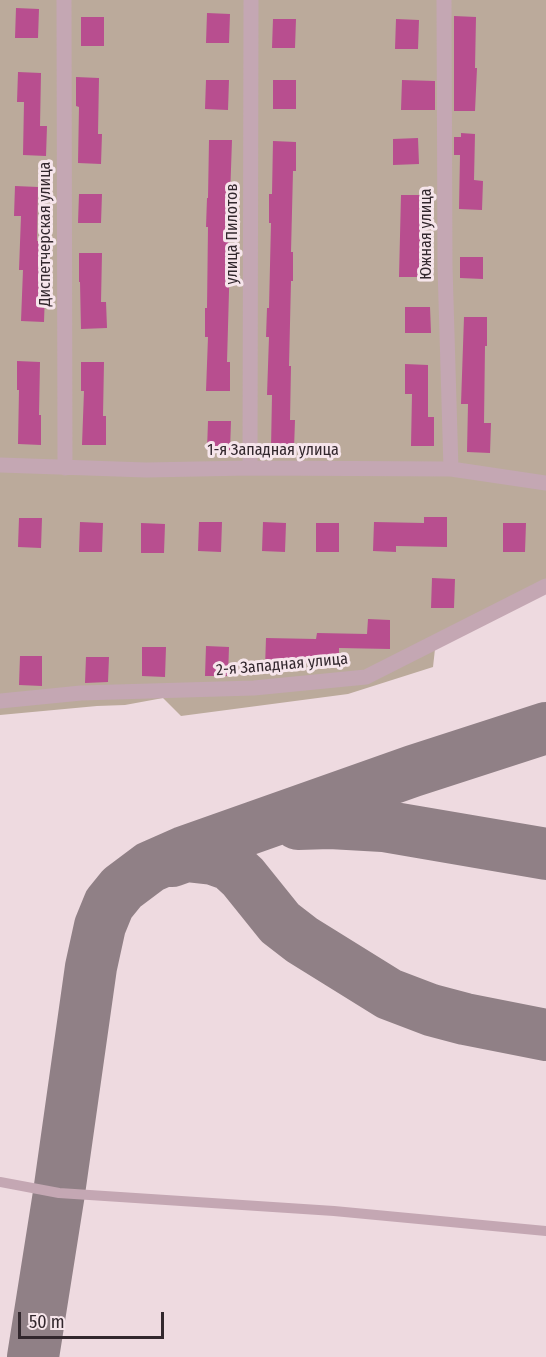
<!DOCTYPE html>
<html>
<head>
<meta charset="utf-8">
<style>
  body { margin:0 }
  #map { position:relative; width:546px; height:1357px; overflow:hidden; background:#eedae0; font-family:"Fira Sans Condensed",sans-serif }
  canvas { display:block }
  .scale { position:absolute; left:18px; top:1312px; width:146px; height:27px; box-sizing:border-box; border:3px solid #32272d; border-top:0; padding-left:8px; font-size:18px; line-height:21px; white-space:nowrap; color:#32272d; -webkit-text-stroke:4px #f6e5eb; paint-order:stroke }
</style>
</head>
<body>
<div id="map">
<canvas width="546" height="1357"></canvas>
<div class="scale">50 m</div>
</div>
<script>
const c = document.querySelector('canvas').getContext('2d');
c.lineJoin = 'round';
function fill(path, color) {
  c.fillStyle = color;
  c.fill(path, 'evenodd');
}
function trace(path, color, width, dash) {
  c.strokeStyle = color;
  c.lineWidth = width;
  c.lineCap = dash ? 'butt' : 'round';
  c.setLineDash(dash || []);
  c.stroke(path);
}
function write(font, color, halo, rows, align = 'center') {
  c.font = font + ' "Fira Sans Condensed",sans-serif';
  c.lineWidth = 6;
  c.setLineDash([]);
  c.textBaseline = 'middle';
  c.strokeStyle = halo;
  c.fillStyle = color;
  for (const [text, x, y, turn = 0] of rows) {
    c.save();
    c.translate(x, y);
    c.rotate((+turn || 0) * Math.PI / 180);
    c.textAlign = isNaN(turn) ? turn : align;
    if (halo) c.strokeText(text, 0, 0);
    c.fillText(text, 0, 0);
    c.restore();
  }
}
fill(new Path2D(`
  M0,0H546V585L436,640L433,667L348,694L181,716L163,698L125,705L97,706L0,715Z`), '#bbaa9b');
trace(new Path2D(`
  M298,824L330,823L383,826L546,854
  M172,861L186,856L213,859L230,865L243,877L280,923L302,940L389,994L431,1010L465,1019L546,1035
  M33,1357L59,1193L91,967L100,926L109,904L122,888L150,867L184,852L413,771L546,728`), '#908086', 52);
fill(new Path2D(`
  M16,8L39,9L38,38H15Z
  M207,13L230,14L229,43H206Z
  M454,16L476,17L475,68H477L475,111H454Z
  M81,17H104V46H81Z
  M273,19H296L295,48H272Z
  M396,19L419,20L418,49H395Z
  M18,72L41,73L40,126H47L46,156L23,155L24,102H17Z
  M76,77L99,78L98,134H102L101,164L78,163L79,107L76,106Z
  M206,80H229L228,110L205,109Z
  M273,80H296V109H273Z
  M402,80L435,81V110H401Z
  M461,133L475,134L474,180L483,181L482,210L459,209L460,155H454V137H461Z
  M418,138L419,164L393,165V139Z
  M209,140H232L228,255L230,256L227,362H230V391H206L208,337H205V308H207L208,227H206L207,198H208Z
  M273,141L296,142V171H293L291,252H293V281H291L289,366H291L290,420H295L294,449H271L272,395H267L269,337H266L267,308H269L271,223H269V194H272Z
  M15,186L38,187L37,241H43L42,292H45L44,322L21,321L23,270H19L21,216H14Z
  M79,194H102L101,223H78Z
  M401,195H424L422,277H399Z
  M79,253H102L101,302H106L107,328L81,329L80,282H79Z
  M460,257H483V279L460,278Z
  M405,307H430L431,333H405Z
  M464,317H487V346H485L484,423H491L490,453L467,452L468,404H461Z
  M17,361L40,362L39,415H41V445L18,444L19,390H17Z
  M81,362H104L103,416H106V445H82L84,391H81Z
  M405,364L428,365V417H434V446H411L412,394H405Z
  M208,421H231L230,450H207Z
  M424,517H447V547L396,546V552L373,551L374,522L424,523Z
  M19,518H42L41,548L18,547Z
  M80,522L103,523L102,552H79Z
  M199,522H222L221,552L198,551Z
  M263,522L286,523L285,552L262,551Z
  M141,523L165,524L164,553H141Z
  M316,523H339V552H316Z
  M503,523H526L525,552H503Z
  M432,578L455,579L454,608H431Z
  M368,619L390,620V649L339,648V663L288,662V668H265L266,638L316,639L317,633L367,634Z
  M206,646L229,647L228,676H205Z
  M142,647H166L165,677L142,676Z
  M20,656H42V686L19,685Z
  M86,657H109L108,682L85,683Z`), '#b84e8f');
trace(new Path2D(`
  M0,1182L59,1193L334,1211L546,1231`), '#c4a7b3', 10);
trace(new Path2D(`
  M64,0L65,468
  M444,0L445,267L451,469
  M0,465L146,470L250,468L451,469L546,483
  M250,468L251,0
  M0,701L81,693L254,688L366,677L546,586`), '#c4a7b3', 15);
write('16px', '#32272d', '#f6e5eb', [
  ["Диспетчерская улица",46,234,-90],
  ["улица Пилотов",233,234,-90],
  ["Южная улица",427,234,-90],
  ["1-я Западная улица",273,451],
  ["2-я Западная улица",282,665,-5]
]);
</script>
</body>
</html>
